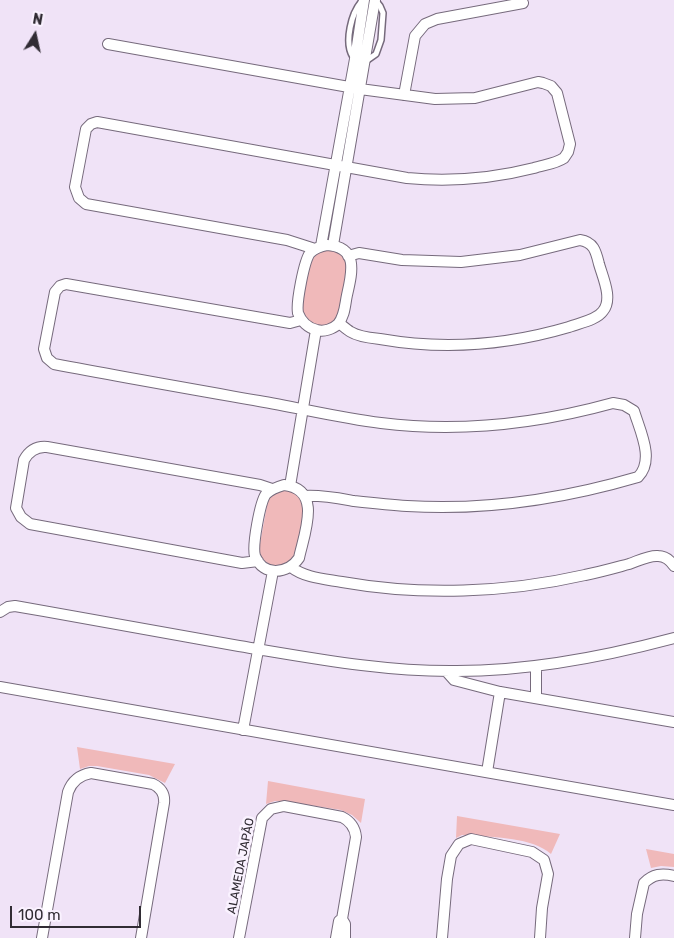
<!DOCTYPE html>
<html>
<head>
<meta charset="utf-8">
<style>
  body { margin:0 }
  #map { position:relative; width:674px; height:938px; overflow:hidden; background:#f0e3f7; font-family:Rubik,sans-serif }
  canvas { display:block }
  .north { position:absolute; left:10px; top:10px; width:50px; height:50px; -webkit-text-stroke:4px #faf2ff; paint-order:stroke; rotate:10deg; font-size:14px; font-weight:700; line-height:20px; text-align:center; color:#312c34 }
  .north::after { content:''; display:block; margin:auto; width:18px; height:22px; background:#312c34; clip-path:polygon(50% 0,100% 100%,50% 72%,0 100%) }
  .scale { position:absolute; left:10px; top:906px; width:131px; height:22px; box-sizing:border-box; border:2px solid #312c34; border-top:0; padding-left:6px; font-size:15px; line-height:18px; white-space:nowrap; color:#312c34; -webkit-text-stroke:4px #faf2ff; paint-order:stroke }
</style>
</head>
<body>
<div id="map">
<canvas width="674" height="938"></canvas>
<div class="north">N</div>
<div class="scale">100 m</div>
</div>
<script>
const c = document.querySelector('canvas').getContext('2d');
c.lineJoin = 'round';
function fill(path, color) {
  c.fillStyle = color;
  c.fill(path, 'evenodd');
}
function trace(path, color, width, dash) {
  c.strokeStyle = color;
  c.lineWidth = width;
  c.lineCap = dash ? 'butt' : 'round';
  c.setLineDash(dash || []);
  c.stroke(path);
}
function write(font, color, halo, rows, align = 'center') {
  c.font = font + ' Rubik,sans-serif';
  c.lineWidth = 5;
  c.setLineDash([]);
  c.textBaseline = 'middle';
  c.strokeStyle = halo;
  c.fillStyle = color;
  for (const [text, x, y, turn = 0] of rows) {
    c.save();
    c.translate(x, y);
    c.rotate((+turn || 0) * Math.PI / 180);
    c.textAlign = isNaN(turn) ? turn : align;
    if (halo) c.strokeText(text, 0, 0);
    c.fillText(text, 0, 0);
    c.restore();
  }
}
fill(new Path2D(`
  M322,250C355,248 346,274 342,295C341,302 341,312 337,318C327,334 305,324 302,308C305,291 305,259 322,250Z
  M284,490C316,493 299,536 295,556C284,572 262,568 259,549L268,500L274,493Z
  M77,747L175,764L165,783L149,775L97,766H89L80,769Z
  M268,781L365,799L361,823L352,815L341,810L284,801H275L266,804Z
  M457,816L560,834L551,854C532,837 495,838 470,835H462L456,838Z
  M646,849L674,854V867L661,866L651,868Z`), '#f0b9ba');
const service = new Path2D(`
  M353,57C344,43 351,12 363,0
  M366,61L376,54L381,40L383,13L380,6L376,1`);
const minor = new Path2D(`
  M108,44L360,89L435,99L475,98L538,82L543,83L551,86L557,93L570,144L568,152L564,158C555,164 543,165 534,168C491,179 450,182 407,178L97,122L91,124L86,129L75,187L79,198L86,204L287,240L315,249
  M404,95L415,36L425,24L437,19L523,3
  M327,245C359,247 352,273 347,295C345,304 345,316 338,324C333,329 324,332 317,330C308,328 301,321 298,313C296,303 304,261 310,253C315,248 321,246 327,245Z
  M333,245L375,0
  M321,246L355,59L364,0
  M301,320L290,323L66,284L60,286L55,292L44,349L47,358L54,364C122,377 191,389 259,401C300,408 340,418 381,423C460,433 537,424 613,403L624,405L634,411C640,431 655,460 638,477C563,499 486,511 407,506C390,505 372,503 354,501C337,498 322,495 305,496
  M339,323C343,326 347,330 351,332C359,337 371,338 380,339C443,350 508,345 569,327C579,323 597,320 603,311C613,299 603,278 599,264C596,252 594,242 580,240L520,255L461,262L402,260L359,253L348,256
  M284,485C323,489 304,534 299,558C288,574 263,577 255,556C252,546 260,502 266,494C271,489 277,487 284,485Z
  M290,486L316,330
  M258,561L242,563L30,524L21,517L16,508L24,460C29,451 36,446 47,447L260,485L272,489
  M291,567C305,578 325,579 342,582C421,596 506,593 585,575C600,572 614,568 629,564C638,561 649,555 658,556C665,556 670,560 674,566
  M0,612L8,607L15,606C90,619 165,633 239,646C312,658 384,672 457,671C531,671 603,657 674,638
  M446,671L454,680L500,692L674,722
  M0,687L674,805
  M536,698V666
  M243,730L273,571
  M487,772L500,692
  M342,919L345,924V938
  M42,938L68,792C72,781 79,775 91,773L153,784C161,788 165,794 164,803L141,938
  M239,938L262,818L271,809L284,806L342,817C350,821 355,827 356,837L342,919L339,921L336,938
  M442,938L447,879L451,856L459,844L471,839L532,852L544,860L548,874L542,908L540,938
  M635,938L637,914L644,883C653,874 662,873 674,876`);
trace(service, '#766a7c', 8);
trace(minor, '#766a7c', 12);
trace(service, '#fff', 5);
trace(minor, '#fff', 10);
write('12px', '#312c34', '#faf2ff', [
  ["ALAMEDA JAPÃO",241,866,-79]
]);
</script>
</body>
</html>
